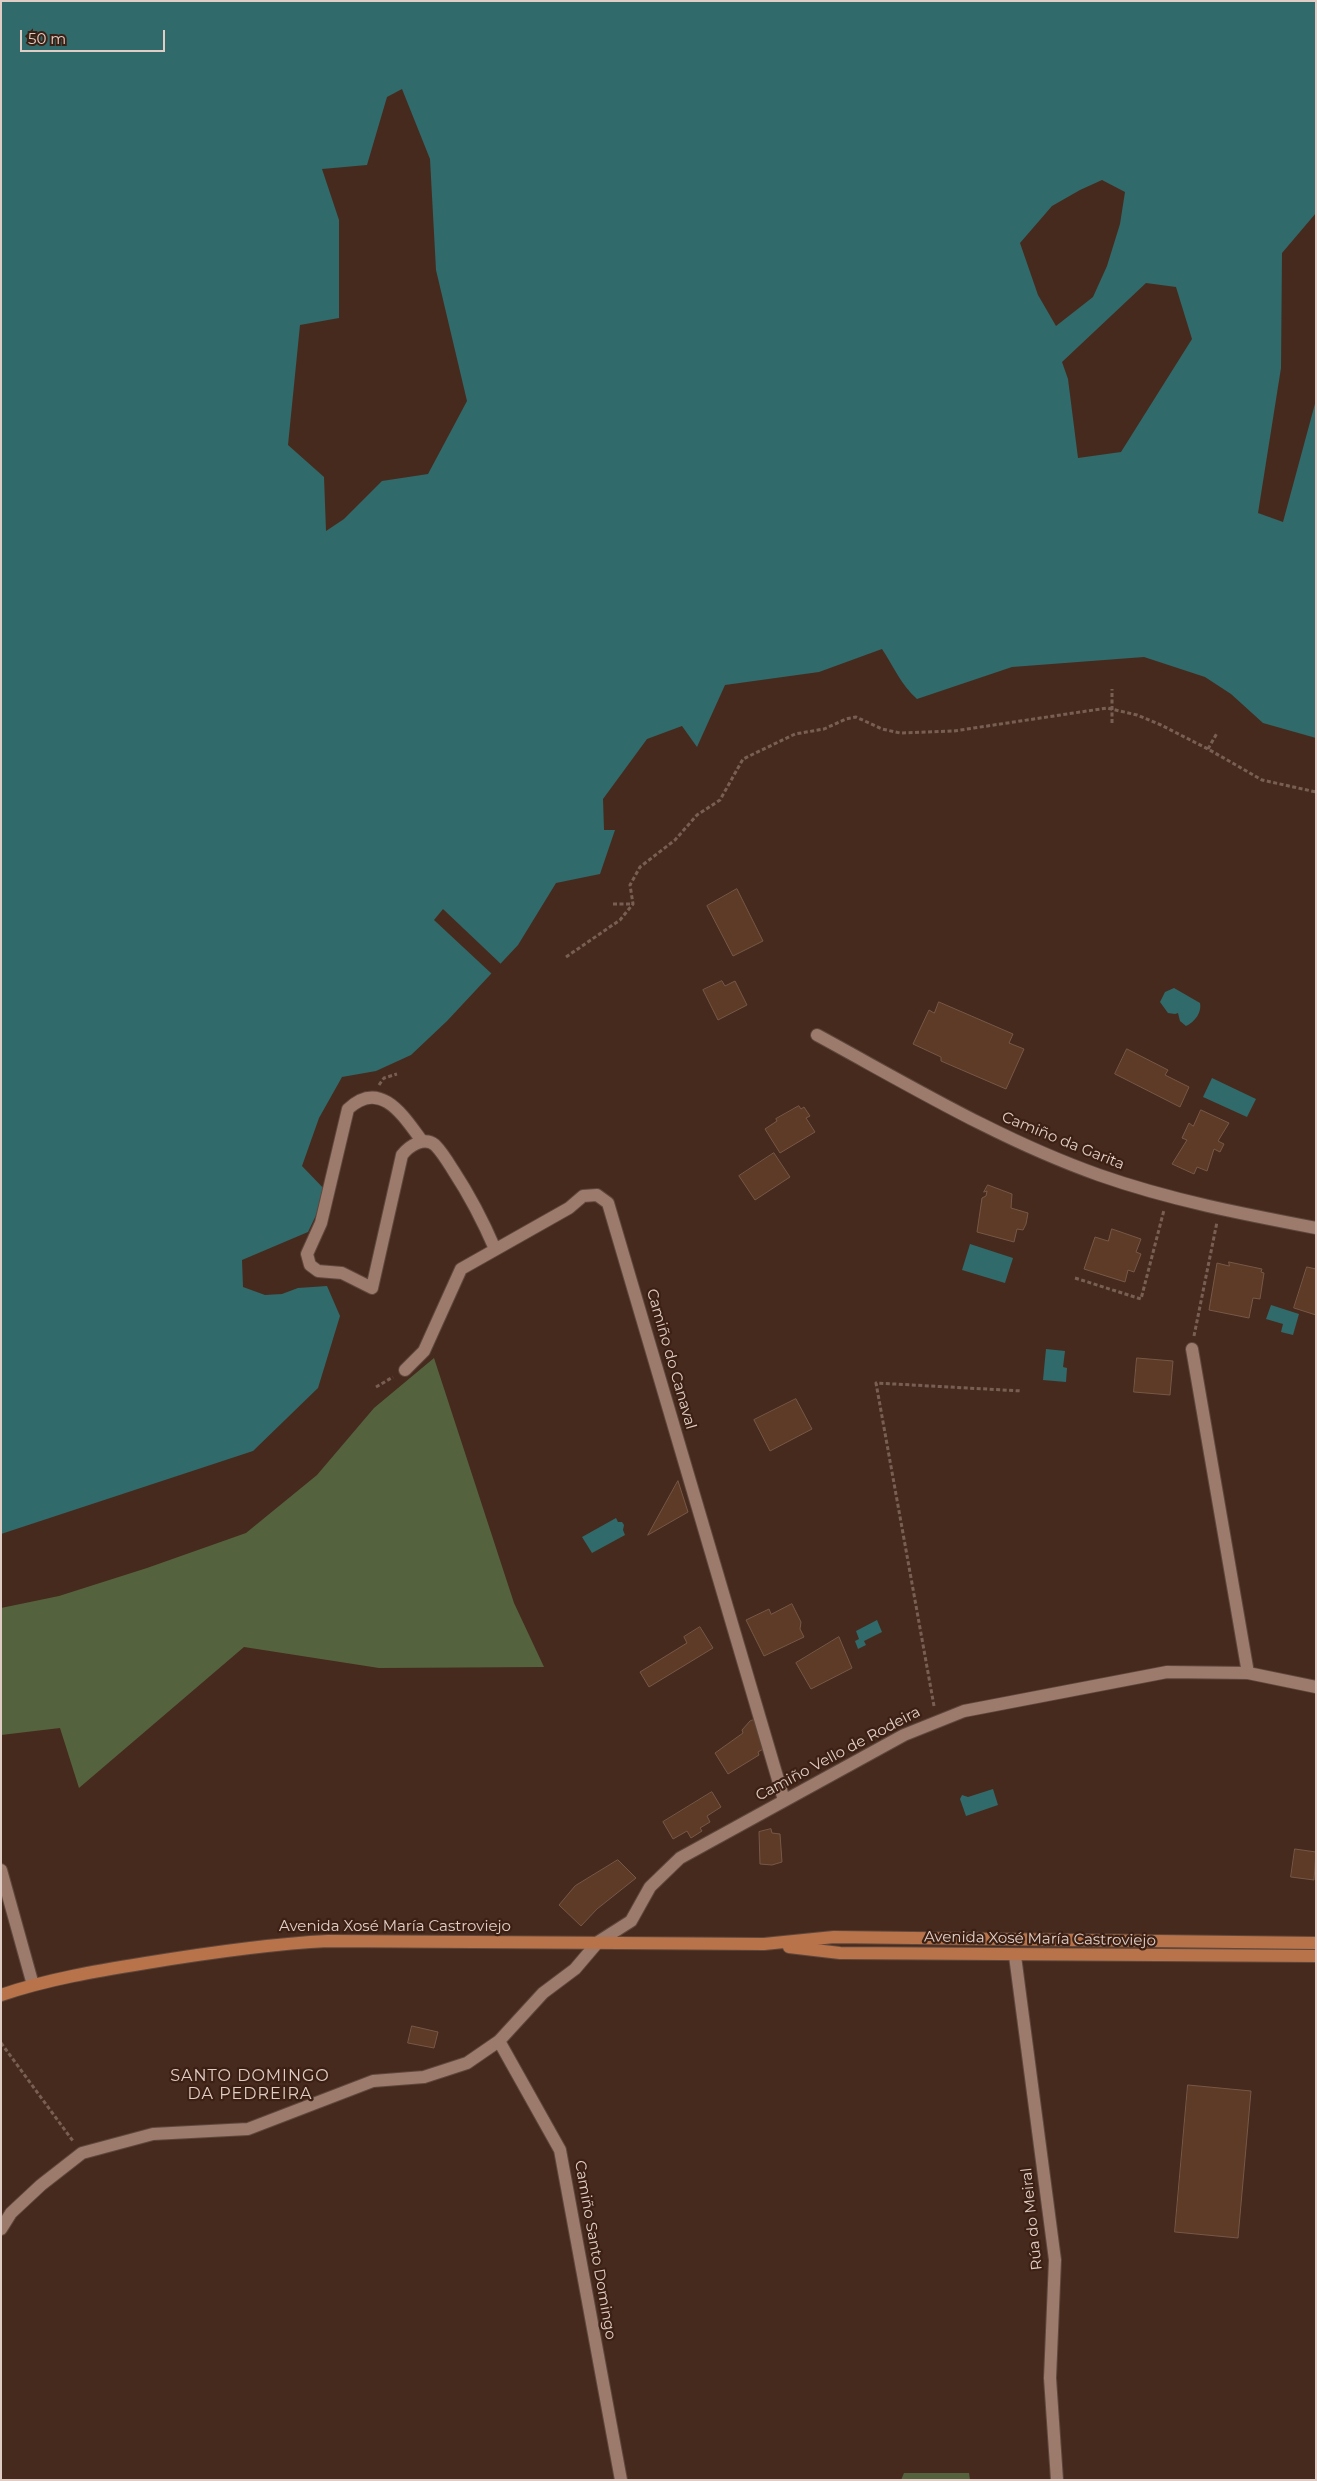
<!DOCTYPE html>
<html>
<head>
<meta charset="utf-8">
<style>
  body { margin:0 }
  #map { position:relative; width:1317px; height:2481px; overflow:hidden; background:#472a1e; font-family:Montserrat,sans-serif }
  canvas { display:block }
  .frame { position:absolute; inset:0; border:2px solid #e0cec6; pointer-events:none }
  .scale { position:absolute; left:20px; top:30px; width:145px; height:22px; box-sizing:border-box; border:2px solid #e0cec6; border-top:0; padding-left:6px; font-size:15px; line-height:18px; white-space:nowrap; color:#e0cec6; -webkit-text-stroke:4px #3c2014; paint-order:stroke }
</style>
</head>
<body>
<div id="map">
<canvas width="1317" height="2481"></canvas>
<div class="frame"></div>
<div class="scale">50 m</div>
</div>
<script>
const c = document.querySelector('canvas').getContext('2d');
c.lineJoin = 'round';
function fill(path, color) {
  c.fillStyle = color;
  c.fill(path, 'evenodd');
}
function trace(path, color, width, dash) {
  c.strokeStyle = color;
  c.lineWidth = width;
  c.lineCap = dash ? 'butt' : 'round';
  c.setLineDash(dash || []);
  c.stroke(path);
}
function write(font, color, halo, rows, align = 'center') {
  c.font = font + ' Montserrat,sans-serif';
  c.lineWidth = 4.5;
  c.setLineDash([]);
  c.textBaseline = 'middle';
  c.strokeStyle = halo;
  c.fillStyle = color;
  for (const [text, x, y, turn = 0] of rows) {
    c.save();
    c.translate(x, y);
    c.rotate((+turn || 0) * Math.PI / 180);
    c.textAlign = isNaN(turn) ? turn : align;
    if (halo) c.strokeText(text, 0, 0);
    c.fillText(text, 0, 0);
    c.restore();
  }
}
fill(new Path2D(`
  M434,1358L514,1603L544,1667L379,1668L244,1647L79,1788L60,1728L1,1735V1608L59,1596L147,1568L246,1533L317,1475L374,1408Z
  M904,2473H969L970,2480H901Z`), '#54633e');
fill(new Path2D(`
  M1,1H1316V213L1282,253L1281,368L1258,513L1283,522L1316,400V738L1263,723L1231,694L1205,677L1144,657L1012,667L917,699C901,685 894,667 882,649L819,672L725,685L697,747L682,726L647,739L603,799L604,830H615L600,874L556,883L518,945L447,1021L411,1055L376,1071L342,1077L319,1118L302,1166L327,1192L308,1232L242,1260L243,1287L265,1295L282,1294L298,1288L327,1286L340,1316L318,1388L253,1451L1,1534ZM402,89L430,159L436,270L467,401L428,474L382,481L344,519L326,531L324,477L288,445L300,325L339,318V220L322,169L367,165L387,97ZM1102,180L1125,192L1120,224L1107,266L1093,297L1056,326L1038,295L1020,243L1052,206L1080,190ZM1146,283L1176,287L1192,339L1121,452L1078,458L1068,379L1062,362Z
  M1174,988L1200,1003C1202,1012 1195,1022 1186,1026L1180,1021L1178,1013L1175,1014L1168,1013L1160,1002L1165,992Z
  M1212,1078L1256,1099L1247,1117L1203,1097Z
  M970,1244L1013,1258L1005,1283L962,1270Z
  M1271,1305L1299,1314L1293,1335L1281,1332L1283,1324L1266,1319Z
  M1046,1349L1065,1351L1063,1367L1067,1368L1066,1382L1043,1380Z
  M616,1518L618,1522H622L624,1525L623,1530L625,1535L592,1553L582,1537Z
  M877,1620L882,1632L864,1641L866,1645L858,1649L855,1641L859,1639L856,1631Z
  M993,1789L998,1805L966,1816L960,1799L962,1795L968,1797Z`), '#316a6a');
fill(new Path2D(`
  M443,909L502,965L493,975L434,920Z`), '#472a1e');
const building = new Path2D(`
  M737,889L763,941L733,956L707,906Z
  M722,981L725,986L735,981L747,1005L718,1020L703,990Z
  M939,1002L1013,1034L1009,1043L1024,1049L1006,1089L941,1061V1057L913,1044L929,1010L934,1013Z
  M1127,1049L1168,1070L1165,1075L1189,1087L1180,1107L1115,1074Z
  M799,1106L801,1109L804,1107L810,1116L806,1118L815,1132L780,1153L765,1129L777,1121L776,1119Z
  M1201,1110L1229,1123L1218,1141L1224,1144L1220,1152L1214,1149L1207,1171L1197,1167L1194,1174L1172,1164L1187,1140L1182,1138L1189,1123L1193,1126Z
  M774,1153L790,1177L755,1200L739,1176Z
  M988,1185L1012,1194L1011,1208L1028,1213L1026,1224L1023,1230L1017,1229L1014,1242L977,1232L982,1198L986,1196L987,1191L984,1192Z
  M1112,1229L1141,1239L1136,1252L1141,1254L1134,1272L1128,1270L1125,1282L1084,1269L1095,1237L1108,1241Z
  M1229,1262L1262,1269L1261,1272L1264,1273L1260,1299L1253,1298L1249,1318L1209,1310L1217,1263L1229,1266Z
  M1307,1267L1316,1269V1315L1294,1308Z
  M1137,1358L1173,1361L1170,1395L1134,1392Z
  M796,1399L812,1429L770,1451L754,1420Z
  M678,1481L688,1512L648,1535Z
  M792,1604L801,1622L800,1629L804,1637L764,1656L746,1620L769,1609L771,1614Z
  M700,1627L713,1648L649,1687L640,1672L687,1643L684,1637Z
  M839,1637L852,1668L811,1689L796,1663Z
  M754,1720L765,1748L758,1752L759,1755L728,1774L715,1753L743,1733L742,1730L750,1721Z
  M712,1792L721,1807L707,1816L710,1822L700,1828L702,1831L691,1838L687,1831L673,1839L663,1822Z
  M771,1829L772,1833L780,1834L782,1862L772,1865L760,1864L759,1832Z
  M1295,1849L1316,1852L1314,1880L1291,1877Z
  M618,1860L636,1878L597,1909L581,1926L559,1905L575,1886Z
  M412,2026L438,2032L434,2048L408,2043Z
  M1188,2085L1251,2091L1238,2238L1175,2232Z`);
fill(building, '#5e3b26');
trace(building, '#765847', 1);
const minor = new Path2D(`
  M817,1035C909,1085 1000,1140 1099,1175C1170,1200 1243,1214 1316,1228
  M422,1141C404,1117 381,1078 348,1109L321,1223L307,1254L310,1265L318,1271L342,1273L372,1288L402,1155C409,1146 424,1136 435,1145C442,1152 448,1162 453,1170C470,1196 483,1221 495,1249
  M1192,1349L1248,1673
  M405,1370L424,1351L461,1269L569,1208L583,1196L597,1195L608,1203L784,1800
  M1,1870L33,1985
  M1015,1956L1055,2260L1050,2378L1057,2480
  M499,2041L560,2150L621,2480
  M1,2229L11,2213L41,2185L82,2153L153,2134L248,2129L373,2081L424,2077L467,2063L499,2041L543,1993L575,1969L598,1942L631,1921L650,1887L680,1858L904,1735L964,1711L1167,1672L1248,1673L1316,1687`);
const major = new Path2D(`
  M789,1947L840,1953L1316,1956
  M1,1995C48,1979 97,1971 146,1963C207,1953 267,1944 328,1941L764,1944L834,1937L1316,1943`);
trace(minor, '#5e473c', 14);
trace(major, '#5e473c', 14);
trace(new Path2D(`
  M1112,723V689
  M1208,749L1217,733
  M613,904H632
  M566,957L620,920L633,904L630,885L640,867L675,840L697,815L720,800L743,759L795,734L824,729L846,719L856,717L882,729L900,733L954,731L1107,708L1137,715L1161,725L1208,749L1262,780L1316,792
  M379,1085L384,1078L397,1074
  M1075,1278L1141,1299L1164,1210
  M1194,1336L1217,1222
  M376,1387L393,1377
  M934,1706L876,1383L1022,1391
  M1,2043L73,2141`), '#785f54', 3, [4, 2.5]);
trace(minor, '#9c7a6c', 12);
trace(major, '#b8734a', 12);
write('15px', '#e0cec6', '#3c2014', [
  ["Camiño da Garita",1063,1141,22],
  ["Camiño do Canaval",671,1359,74],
  ["Camiño Vello de Rodeira",838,1754,-28],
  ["Avenida Xosé María Castroviejo",395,1927],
  ["Avenida Xosé María Castroviejo",1040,1939,1],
  ["Rúa do Meiral",1032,2219,-96],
  ["Camiño Santo Domingo",595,2250,80]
]);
c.letterSpacing = '1px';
write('16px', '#e0cec6', '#3c2014', [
  ["SANTO DOMINGO",250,2076],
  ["DA PEDREIRA",250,2094]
]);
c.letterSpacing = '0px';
</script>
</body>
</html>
